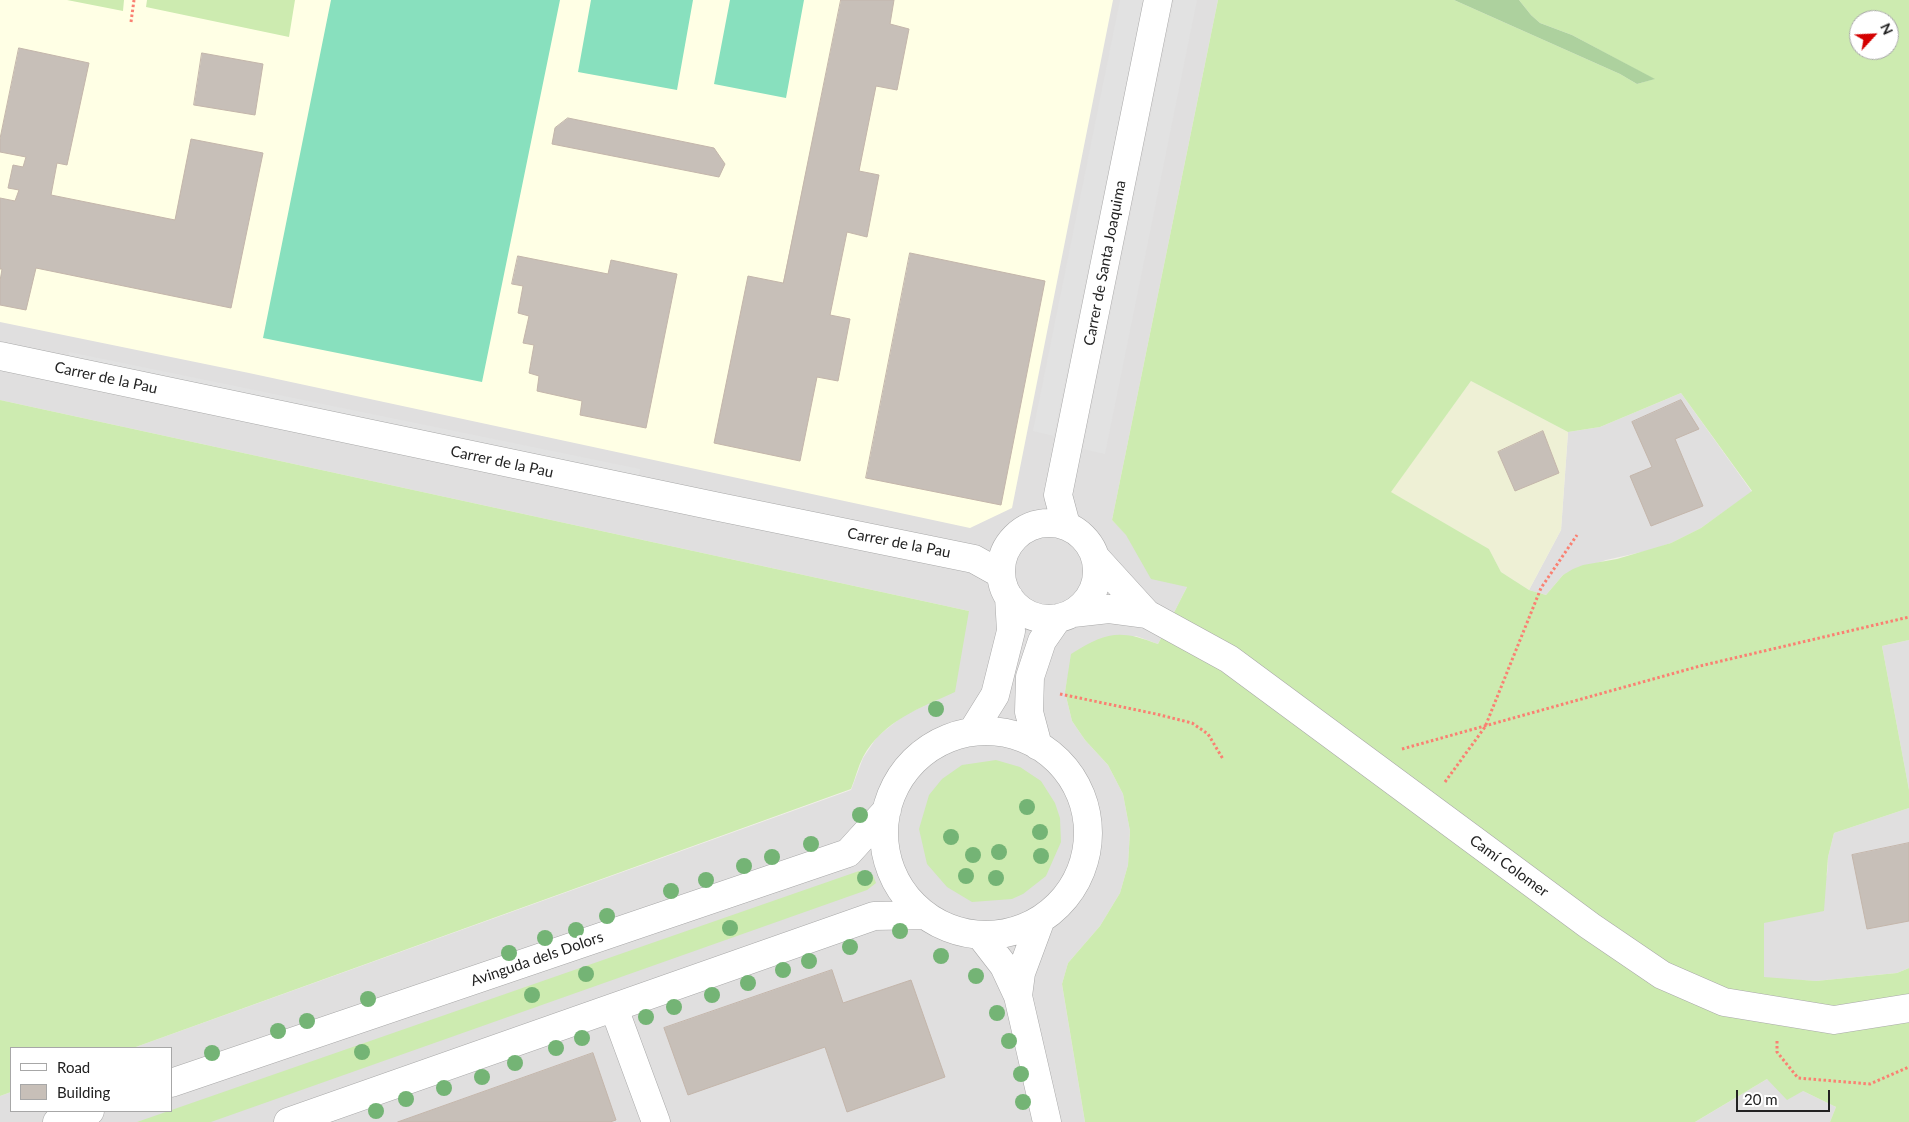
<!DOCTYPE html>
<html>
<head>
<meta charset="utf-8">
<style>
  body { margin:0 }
  #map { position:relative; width:1909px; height:1122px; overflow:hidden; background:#f2efe9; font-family:Lato,sans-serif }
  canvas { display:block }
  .legend { position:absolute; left:10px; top:1047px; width:162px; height:65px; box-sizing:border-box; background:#fff; border:1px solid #a7a7a7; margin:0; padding:6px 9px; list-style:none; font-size:15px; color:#222 }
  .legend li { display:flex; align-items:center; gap:10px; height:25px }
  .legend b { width:25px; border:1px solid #a7a7a7 }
  .north { position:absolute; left:1849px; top:10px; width:50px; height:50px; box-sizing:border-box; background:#fff; border:1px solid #a7a7a7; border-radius:50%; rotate:65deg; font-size:14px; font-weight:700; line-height:20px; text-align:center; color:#222 }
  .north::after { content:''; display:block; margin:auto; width:18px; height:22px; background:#d40000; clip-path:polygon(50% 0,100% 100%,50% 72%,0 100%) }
  .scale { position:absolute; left:1736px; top:1090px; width:94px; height:22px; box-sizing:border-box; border:2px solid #222; border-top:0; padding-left:6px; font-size:15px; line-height:18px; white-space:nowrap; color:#222; -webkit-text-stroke:4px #fff; paint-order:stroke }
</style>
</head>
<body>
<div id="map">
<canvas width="1909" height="1122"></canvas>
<ul class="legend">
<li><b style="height:6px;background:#fff"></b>Road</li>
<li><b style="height:14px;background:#c7bfb8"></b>Building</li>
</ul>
<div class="north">N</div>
<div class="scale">20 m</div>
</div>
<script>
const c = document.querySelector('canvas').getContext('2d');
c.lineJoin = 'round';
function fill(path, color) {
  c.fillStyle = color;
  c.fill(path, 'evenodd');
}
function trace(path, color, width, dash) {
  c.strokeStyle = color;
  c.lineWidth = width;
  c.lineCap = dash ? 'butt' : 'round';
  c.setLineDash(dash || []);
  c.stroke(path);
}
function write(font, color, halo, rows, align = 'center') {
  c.font = font + ' Lato,sans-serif';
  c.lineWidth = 5;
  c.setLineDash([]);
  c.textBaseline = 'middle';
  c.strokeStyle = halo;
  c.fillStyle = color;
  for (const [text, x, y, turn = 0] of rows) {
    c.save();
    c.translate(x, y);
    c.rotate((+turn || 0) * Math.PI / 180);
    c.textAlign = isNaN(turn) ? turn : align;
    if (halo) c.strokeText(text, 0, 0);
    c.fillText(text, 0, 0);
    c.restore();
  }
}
fill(new Path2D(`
  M0,0H1218L1112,520L1126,534L1139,555L1187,587L1158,644L1136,636L1072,654L1065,692L1072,721L1085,740L1108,765L1123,794L1130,831L1128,865L1120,893L1100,926L1068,963L1062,984L1085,1122H0V1096L11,1092V1111H171V1048H133L851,790L863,758L877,737L904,715L924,706L969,611L0,400Z
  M1681,393L1752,492L1701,528L1671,543L1651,550L1606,560L1563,575L1546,595L1529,590L1561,530L1568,432L1600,427Z
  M1909,640V790L1882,646Z
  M1909,808V968L1897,973L1816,981L1764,978V922L1827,875L1828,857L1834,833Z
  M1767,1079L1803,1091L1836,1107L1830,1122H1695Z`), '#e0dfdf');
fill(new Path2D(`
  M0,0H1113L1012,508L970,528L249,373L0,322Z`), '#ffffe5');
fill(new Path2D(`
  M1471,381L1568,432L1561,530L1529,590L1501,572L1489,549L1390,492Z`), '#eef0d5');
fill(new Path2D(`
  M67,0H124L123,11Z
  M147,0H295L289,37L146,7Z
  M1218,0H1454L1620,74L1637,84L1654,79L1572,35L1540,23L1531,15L1519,0H1909V640L1882,646L1909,790V808L1834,833L1828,857L1824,911L1764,923V977L1816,981L1897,973L1909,968V1122H1830L1836,1107L1803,1091L1787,1100L1767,1079L1695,1122H1085L1062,984L1068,963L1100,926L1120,893L1128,865L1130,831L1123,794L1108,765L1085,740L1072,721L1065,692L1071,654C1106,632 1119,629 1158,644L1187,587L1151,579L1126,535L1112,520ZM1859,20H1889V50H1859ZM1471,381L1568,432L1600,427L1681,393L1752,491L1701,528L1671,543L1617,559L1583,565L1573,569L1563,575L1546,595L1529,590L1501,572L1489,549L1391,492Z
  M0,400L969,611L955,692C920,708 883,721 863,757C858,767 855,779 851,789L133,1048H11V1092L0,1096Z
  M996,760L1020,767L1041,781L1055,803L1060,818L1061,842L1046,876L1023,894L1012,899L972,902L947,887L927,864L919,829L929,795L942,779L962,765Z
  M859,871L873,875L876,883L867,890L211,1122H137Z`), '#cdebb0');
fill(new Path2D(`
  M1454,0H1519L1531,15L1540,23L1572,35L1655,79L1637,84L1620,74Z`), '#add19e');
fill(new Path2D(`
  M331,0H560L482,382L263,338Z
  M591,0H693L677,90L578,72Z
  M730,0H804L786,98L714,84Z`), '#88e0be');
fill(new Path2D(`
  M1120,0H1143L1054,436L1033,431Z
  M1174,0H1197L1105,454L1083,449Z
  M69,352L640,469L638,483L66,366Z`), '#e2e2e2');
const building = new Path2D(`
  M841,0H894L890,24L909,29L897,90L876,86L859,171L879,175L867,237L847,232L830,315L850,319L838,381L817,377L800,461L714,443L748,276L783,283Z
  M19,48L89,63L67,165L57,163L51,195L175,220L191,139L263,153L231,308L36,268L26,310L0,305V281L2,269H0V198L15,201L19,190L8,188L13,165L23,167L26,157L0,152V139Z
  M202,53L263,64L255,115L194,105Z
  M568,118L714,148L725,164L719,177L552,144L555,128Z
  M910,253L1045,281L1001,505L866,478Z
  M518,256L608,274L611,260L677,274L646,428L580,415L582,401L537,391L539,376L529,373L534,345L523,343L529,316L518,313L523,286L512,284Z
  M1681,400L1699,429L1675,439L1703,506L1651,526L1630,476L1652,467L1632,422Z
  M1543,431L1559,473L1515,491L1498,452Z
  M1909,843V921L1867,929L1852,855Z
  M832,970L843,1003L911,980L945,1077L847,1112L825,1047L688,1095L664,1028Z
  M593,1053L616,1120L610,1122H398Z`);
fill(building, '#c7bfb8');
trace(building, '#c4b6ab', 1);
const minor = new Path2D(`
  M0,356L719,507L974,559L1001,574
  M1001 571a48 48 0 1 1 96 0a48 48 0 1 1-96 0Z
  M1066,525L1058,495L1158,0
  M1096,558L1147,614L1229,659L1590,926L1662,975L1724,1002L1834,1020L1909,1008
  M1073,613L1109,609L1147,614
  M884 833a102 102 0 1 1 204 0a102 102 0 1 1-204 0Z
  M972,732L995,695L1011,631L1009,597
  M1038,746L1029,712L1030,677L1042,641L1058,618
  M980,935L1004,966L1018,996L1047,1122
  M1018,996L1021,973L1041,919
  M614,1008L656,1122
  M171,1083L848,853L887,810
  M57,1122L90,1111
  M288,1122L874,916L925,915`);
trace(minor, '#a9a9a9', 29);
trace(new Path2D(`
  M131,22L134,0
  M1060,694L1156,714L1192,723L1208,734L1223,759
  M1402,749L1700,666L1909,617
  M1445,782L1485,727L1541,588L1577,535
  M1777,1041V1052L1798,1078L1870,1084L1909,1067`), '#fa8072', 3, [2.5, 2.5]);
trace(minor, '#fff', 28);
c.fillStyle = '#74b475';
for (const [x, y] of [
  [936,709],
  [1027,807],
  [860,815],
  [1040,832],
  [951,837],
  [811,844],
  [999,852],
  [973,855],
  [1041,856],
  [772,857],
  [744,866],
  [966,876],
  [865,878],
  [996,878],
  [706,880],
  [671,891],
  [607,916],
  [730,928],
  [576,930],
  [900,931],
  [545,938],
  [850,947],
  [509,953],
  [941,956],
  [809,961],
  [783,970],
  [586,974],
  [976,976],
  [748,983],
  [532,995],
  [712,995],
  [368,999],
  [674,1007],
  [997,1013],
  [646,1017],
  [307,1021],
  [278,1031],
  [582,1038],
  [1009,1041],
  [556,1048],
  [362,1052],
  [212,1053],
  [515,1063],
  [1021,1074],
  [482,1077],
  [444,1088],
  [406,1099],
  [1023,1102],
  [376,1111]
]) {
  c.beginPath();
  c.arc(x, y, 8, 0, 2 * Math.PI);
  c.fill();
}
write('15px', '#222', '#fff', [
  ["Carrer de Santa Joaquima",1105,263,-79],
  ["Carrer de la Pau",106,378,12],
  ["Carrer de la Pau",502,462,12],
  ["Carrer de la Pau",899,543,11],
  ["Camí Colomer",1509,866,36],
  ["Avinguda dels Dolors",537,959,-19]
]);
</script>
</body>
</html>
